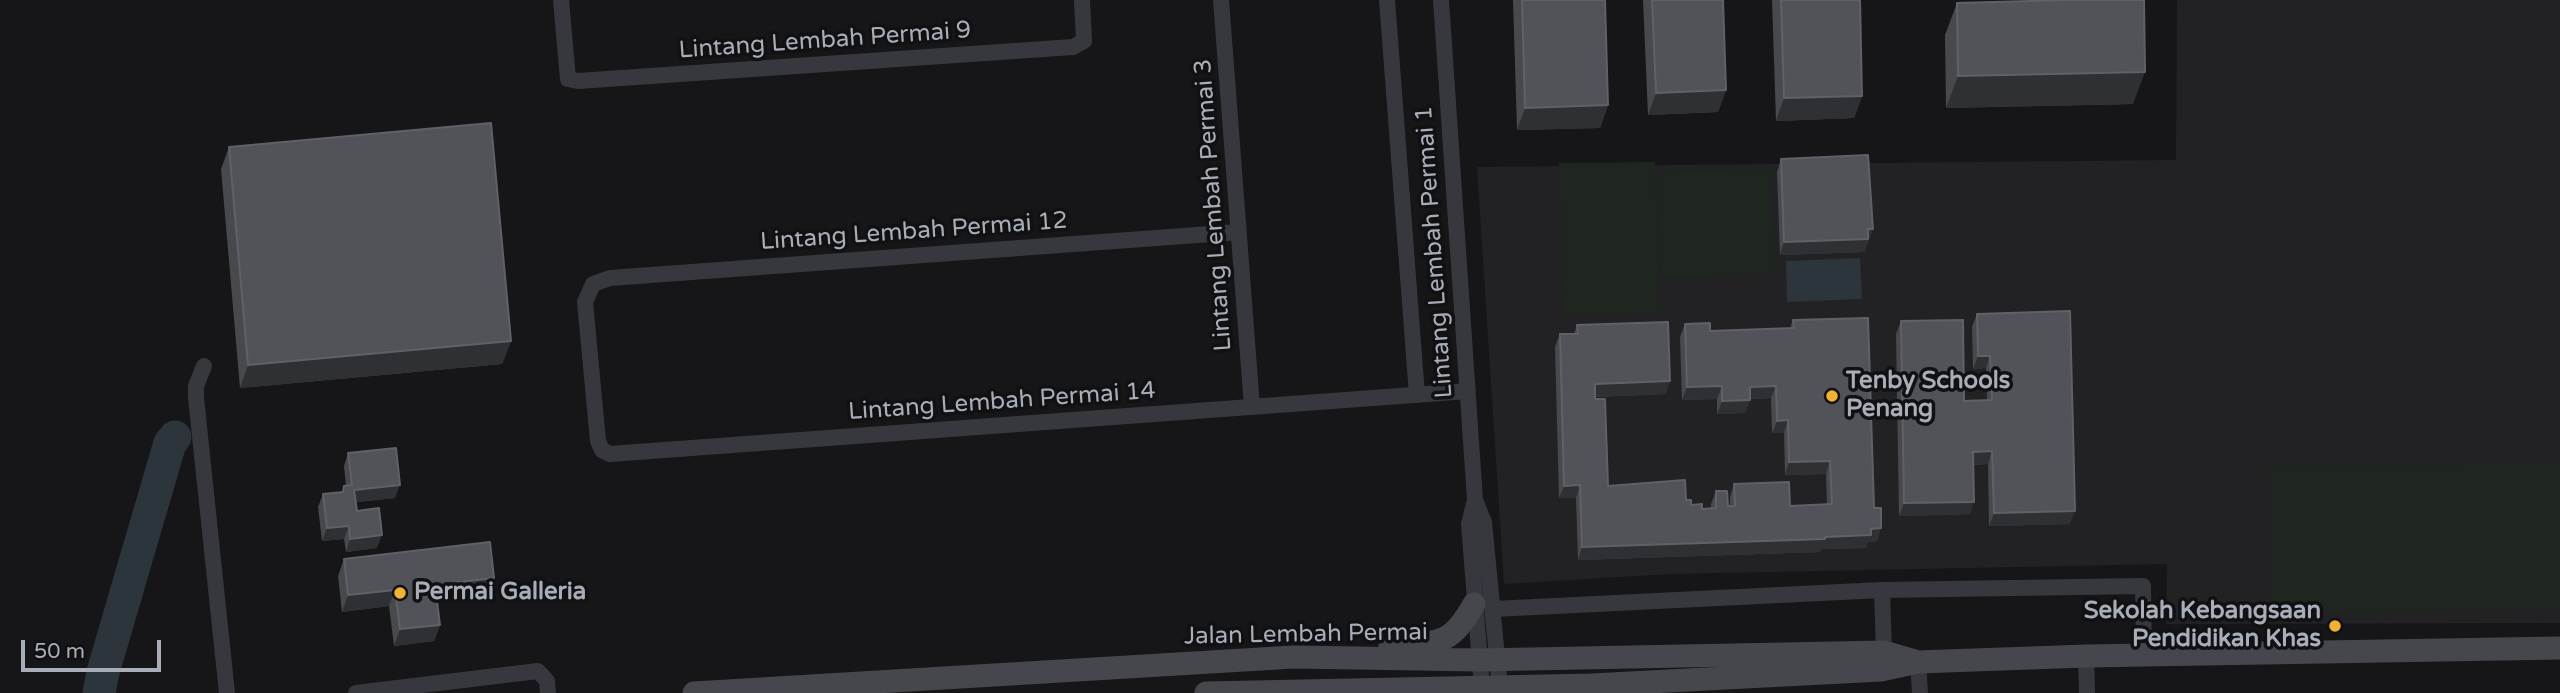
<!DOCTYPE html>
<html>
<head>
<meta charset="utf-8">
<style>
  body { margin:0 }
  #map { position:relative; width:2560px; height:693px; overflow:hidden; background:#161618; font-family:"Varela Round",sans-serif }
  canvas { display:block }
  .scale { position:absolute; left:21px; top:640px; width:140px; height:32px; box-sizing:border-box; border:4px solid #a8adb8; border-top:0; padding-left:9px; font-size:21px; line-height:24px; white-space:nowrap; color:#a8adb8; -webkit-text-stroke:5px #111113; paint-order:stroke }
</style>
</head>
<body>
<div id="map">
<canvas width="2560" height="693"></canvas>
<div class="scale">50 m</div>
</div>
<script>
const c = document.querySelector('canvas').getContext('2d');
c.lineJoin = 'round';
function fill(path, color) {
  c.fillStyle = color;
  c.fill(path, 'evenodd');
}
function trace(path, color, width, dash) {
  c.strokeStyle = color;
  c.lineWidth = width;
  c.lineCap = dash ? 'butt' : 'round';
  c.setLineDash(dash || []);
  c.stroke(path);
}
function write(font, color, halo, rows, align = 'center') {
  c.font = font + ' "Varela Round",sans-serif';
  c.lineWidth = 7;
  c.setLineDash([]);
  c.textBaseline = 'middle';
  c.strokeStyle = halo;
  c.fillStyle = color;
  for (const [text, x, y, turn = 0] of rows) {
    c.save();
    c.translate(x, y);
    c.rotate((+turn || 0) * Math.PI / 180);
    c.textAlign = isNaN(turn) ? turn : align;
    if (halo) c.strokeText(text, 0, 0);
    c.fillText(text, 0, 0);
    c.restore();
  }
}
fill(new Path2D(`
  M2177,0H2560V623L2166,624L2167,564L1669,574L1504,584L1477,167L2176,160Z`), '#222225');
fill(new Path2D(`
  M1655,162L1659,312L1563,315L1559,163Z
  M1771,168L1775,273L1661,278L1657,173Z
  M2560,463V609L2272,613L2270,466Z`), '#1e261f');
fill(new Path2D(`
  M1860,258L1862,299L1787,302L1786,261Z`), '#2c353c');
trace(new Path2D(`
  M99,693L103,672L170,443L175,437`), '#2c353c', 33);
trace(new Path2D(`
  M561,0L568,79L578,81L1073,47L1084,41L1082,0
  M1221,0L1252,407
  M1387,0L1417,395
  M1441,0L1475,500L1469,524L1482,688
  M1238,232L610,278L593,284L585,302L598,441L602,450L610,454L1468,391
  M204,366L196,386V398L227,693
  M1475,500L1484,522L1500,688
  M1882,590L1884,652
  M1493,609L1882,590L2143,586L2144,655
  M2086,656L2087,693
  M1918,662L1920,693
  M356,693L538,671L547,681L548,693`), '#37383d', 16);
trace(new Path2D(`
  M1390,645C1437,642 1450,648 1474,604
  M694,693L1294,657L1479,660L1884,652L1915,661
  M1206,693L1591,685L1881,670L1918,662L2086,656L2560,648`), '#45474d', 23);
fill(new Path2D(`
  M1513,0H1605L1608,105L1600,128L1517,130Z
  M1643,0H1723L1726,90L1718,112L1648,115Z
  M1772,0H1860L1862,96L1854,118L1776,121Z
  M1957,3L2133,104L1946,108L1945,35Z
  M229,147L511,341L502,364L240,388L221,169Z
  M1781,159L1873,229L1864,252L1780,255L1777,172Z
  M1977,314L2070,524L1989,526L1988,464L1974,465L1970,514L1899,516L1896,334L1901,321L1964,401L1987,400L1986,368L1973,369L1972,327Z
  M1793,320L1874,508L1881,528L1877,541L1868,542L1866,548L1821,549L1820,552L1578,560L1576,498H1559L1555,347L1560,334H1574L1577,325L1666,394L1595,397L1608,486L1686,500L1691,505L1702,509L1711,508V504L1716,491L1728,506H1730V497L1734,484L1790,506L1827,505L1826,474L1785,475L1784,433H1772L1771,398L1750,399L1745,413L1717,414V399L1682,400L1680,337L1685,324L1710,331L1790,328Z
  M348,453L395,498L356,502L357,511L377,548L346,552L344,539L322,541L318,507L323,494L342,492L344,486H346L344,466Z
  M344,559L494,578L488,595L437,600L440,625L434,641L394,646L389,606L342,612L338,576Z`), '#47494d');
fill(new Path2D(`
  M2145,72L2133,104L1946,108L1958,76Z
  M1726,90L1718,112L1648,115L1656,93Z
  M1862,96L1854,118L1776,121L1784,98Z
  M1608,105L1600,128L1517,130L1525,108Z
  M1868,229H1873L1864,252L1780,255L1784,242Z
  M511,341L502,364L240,388L248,365Z
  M1978,356H1990L1986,368L1973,369Z
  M1670,381L1666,394L1591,397L1595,384Z
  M1722,386L1717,399L1682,400L1687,387Z
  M1776,386L1771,398L1745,399L1750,387Z
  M1750,400L1745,413L1717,414L1722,401Z
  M1788,420L1784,433H1772L1777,421Z
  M1992,451L1988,464L1969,465L1973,452Z
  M1830,461L1826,474L1785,475L1789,462Z
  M400,485L395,498L350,503L354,490Z
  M1580,485L1576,498H1559L1564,486Z
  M1974,502L1970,514L1899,516L1904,503Z
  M2075,511L2070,524L1989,526L1994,513Z
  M349,526L344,539L322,541L327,528Z
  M1881,528L1877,541L1868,542L1866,548L1821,549L1820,552L1578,560L1582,547L1825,537L1871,529Z
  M382,535L377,548L346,552L350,539Z
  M494,578L488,595L429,601L435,585Z
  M395,590L389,606L342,612L348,595Z
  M440,625L434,641L394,646L400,629Z`), '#2f3033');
const building = new Path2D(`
  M1522,0H1605L1608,105L1525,108Z
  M1652,0H1723L1726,90L1656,93Z
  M1781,0H1860L1862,96L1784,98Z
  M2066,0H2144L2145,72L1958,76L1957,3Z
  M491,123L511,341L248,365L229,147Z
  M1868,155L1873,229H1868V239L1784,242L1781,159Z
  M2070,311L2075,511L1994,513L1992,451L1973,452L1974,502L1904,503L1901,321L1963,320L1964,401L1992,400L1990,356H1978L1977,314Z
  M1868,318L1874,508H1881V528L1871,529V535L1825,537V539L1582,547L1580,485L1564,486L1560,334H1578L1577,325L1668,322L1670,381L1595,384V399H1605L1608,486L1685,480L1686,500H1691V505L1702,504V509L1716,508V491H1727L1728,506H1735L1734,484L1789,482L1790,506L1832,504L1830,461L1789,462L1788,420L1777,421L1776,386L1750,387V400L1722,401V386L1687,387L1685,324L1710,323V331L1794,328L1793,320Z
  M396,448L400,485L354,490L357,511L379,508L382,535L350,539L349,526L327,528L323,494L343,492L344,486L352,485L348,453Z
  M490,542L494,578L435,585L440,625L400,629L395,590L348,595L344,559Z`);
fill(building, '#525359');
trace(building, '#5f6168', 2);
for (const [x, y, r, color] of [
  [1832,396,7,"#f2b134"],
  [400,593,7,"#f2b134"],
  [2335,626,7,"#f2b134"]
]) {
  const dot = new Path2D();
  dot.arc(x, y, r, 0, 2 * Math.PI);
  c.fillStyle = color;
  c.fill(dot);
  trace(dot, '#111113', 2.5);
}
write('24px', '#a8adb8', '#111113', [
  ["Lintang Lembah Permai 9",825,41,-4],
  ["Lintang Lembah Permai 3",1214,205,-94],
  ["Lintang Lembah Permai 12",914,232,-4],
  ["Lintang Lembah Permai 1",1435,252,-94],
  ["Lintang Lembah Permai 14",1002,402,-4],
  ["Jalan Lembah Permai",1306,635,-1]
]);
write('bold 24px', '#a8adb8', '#111113', [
  ["Tenby Schools",1846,382],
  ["Penang",1846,410],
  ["Permai Galleria",414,593],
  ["Sekolah Kebangsaan",2321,612,"right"],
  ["Pendidikan Khas",2321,640,"right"]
], 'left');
</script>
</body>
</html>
